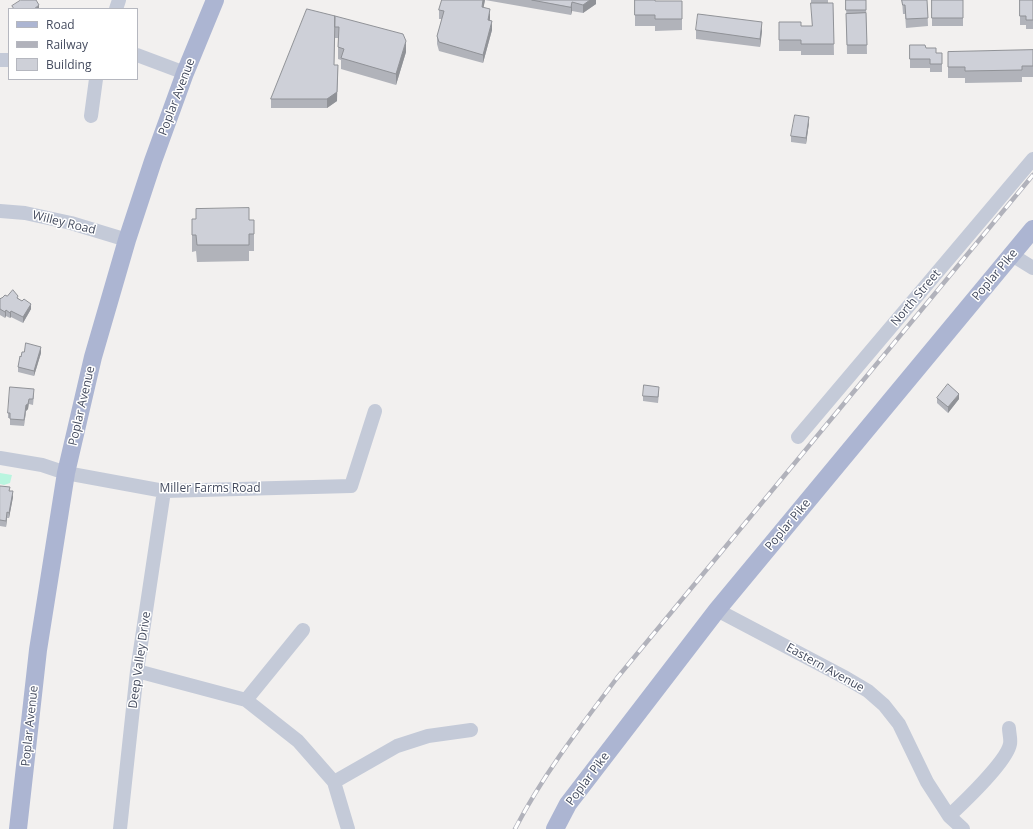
<!DOCTYPE html>
<html>
<head>
<meta charset="utf-8">
<style>
  body { margin:0 }
  #map { position:relative; width:1033px; height:829px; overflow:hidden; background:#f2f0ef; font-family:"Open Sans",sans-serif }
  canvas { display:block }
  .legend { position:absolute; left:8px; top:8px; width:130px; height:72px; box-sizing:border-box; background:#fff; border:1px solid #b5b7bf; margin:0; padding:5px 7px; list-style:none; font-size:12px; color:#454c5f }
  .legend li { display:flex; align-items:center; gap:8px; height:20px }
  .legend b { width:20px; border:1px solid #b5b7bf }
</style>
</head>
<body>
<div id="map">
<canvas width="1033" height="829"></canvas>
<ul class="legend">
<li><b style="height:5px;background:#acb5d2"></b>Road</li>
<li><b style="height:5px;background:#b1b2bb"></b>Railway</li>
<li><b style="height:11px;background:#ced0d8"></b>Building</li>
</ul>
</div>
<script>
const c = document.querySelector('canvas').getContext('2d');
c.lineJoin = 'round';
function fill(path, color) {
  c.fillStyle = color;
  c.fill(path, 'evenodd');
}
function trace(path, color, width, dash) {
  c.strokeStyle = color;
  c.lineWidth = width;
  c.lineCap = dash ? 'butt' : 'round';
  c.setLineDash(dash || []);
  c.stroke(path);
}
function write(font, color, halo, rows, align = 'center') {
  c.font = font + ' "Open Sans",sans-serif';
  c.lineWidth = 3;
  c.setLineDash([]);
  c.textBaseline = 'middle';
  c.strokeStyle = halo;
  c.fillStyle = color;
  for (const [text, x, y, turn = 0] of rows) {
    c.save();
    c.translate(x, y);
    c.rotate((+turn || 0) * Math.PI / 180);
    c.textAlign = isNaN(turn) ? turn : align;
    if (halo) c.strokeText(text, 0, 0);
    c.fillText(text, 0, 0);
    c.restore();
  }
}
fill(new Path2D(`
  M0,473L12,475L10,483L4,485L0,484Z`), '#b9f5df');
trace(new Path2D(`
  M116,9L119,0
  M137,55L185,73
  M0,60H9
  M91,116L96,79
  M0,211L25,213L71,223L127,240
  M1012,255L1033,268
  M798,437L1033,159
  M0,458L42,465L66,473L164,491L351,486L375,411
  M717,610L846,678L868,691L884,705L899,724L927,782L949,816L963,829
  M137,671L246,700L298,741L334,782L348,829
  M246,700L303,630
  M334,782L397,746L428,736L471,730
  M949,816C963,803 1007,761 1010,744C1011,739 1009,733 1009,728
  M120,829L137,671L164,491`), '#c4cad8', 14);
trace(new Path2D(`
  M18,829L38,650L66,473L93,357L127,240L153,161L185,73L215,0
  M555,829L568,804L717,610L1033,229`), '#acb5d2', 18);
const rail = new Path2D(`
  M515,829C543,775 580,727 617,678L1033,175`);
trace(rail, '#b1b2bb', 4.5);
trace(rail, '#fff', 3, [9]);
fill(new Path2D(`
  M442,0H596V4L583,13L572,11L571,15L485,0L483,8L490,18V21L492,30L483,63L439,51L437,44V36L442,19H439V10Z
  M635,0L655,1H682V30L655,31V26H635Z
  M811,0H828V3H811Z
  M846,0H866L867,54H847Z
  M902,0H927L928,26L906,28L905,14H903Z
  M932,0H963V26H932Z
  M1020,0H1033V29H1026V25H1020Z
  M833,3L834,55H801V51H779V22L801,26H812Z
  M307,9L406,52L396,85L341,69V60L338,59V38H335V34L334,65L337,101L327,108H271V99Z
  M696,30L762,31L760,47L696,39Z
  M910,45L926,48L936,53H942V72H930V68H910Z
  M1033,50V77H1022V82L965,83V78H948V52Z
  M809,123L806,144L791,142V136Z
  M192,219L254,220V251H249V261L197,262L196,251L192,252Z
  M7,296L18,298L31,309L23,323L11,317L10,318L6,316L5,318L0,315V299Z
  M24,352L41,353L34,376L18,372V367Z
  M659,393L658,403L643,401V396Z
  M34,395L33,405L29,404L28,409L26,411L24,426L10,425V418H8V413Z
  M937,398L959,399L948,413L937,403Z
  M0,486L10,491L13,497L9,518H7L6,527L0,526Z`), '#b1b3ba');
fill(new Path2D(`
  M483,0H485L482,16V7Z
  M590,0H596V4L583,13V5Z
  M572,2V11L571,15V7Z
  M39,5V9H34Z
  M490,9V18L488,29V20Z
  M492,21V30L483,63V55Z
  M762,22V31L760,47V39Z
  M406,41V52L396,85V74Z
  M338,65L337,101L327,108V99Z
  M809,117V123L806,144V138Z
  M31,304V309L23,323V317Z
  M6,310V316L5,318V312Z
  M11,311V317L10,318V313Z
  M41,347V353L34,376V371Z
  M959,394V399L948,413V407Z
  M29,399L28,409L26,411L24,426L26,405Z
  M13,491V497L9,518V513Z
  M7,512V518L6,527V521Z`), '#909297');
const building = new Path2D(`
  M21,0H36L39,5L34,9H14L12,6Z
  M442,0H483L482,7L490,9L488,20L492,21L483,55L439,42L437,36L444,11L439,10Z
  M532,0H590L583,5L572,2L571,7Z
  M635,0H655V1H682V19H655V15H635Z
  M846,0H866V10H846Z
  M902,0H927L928,18L906,19L905,5H903Z
  M932,0H963V18H932Z
  M1020,0H1033V20H1026V16H1020Z
  M811,3H833L834,44H801V40H779V22H801V26H812Z
  M307,9L335,16L334,65H338L337,92L327,99H271Z
  M866,13L867,45H847L846,14Z
  M698,14L762,22L760,39L696,30Z
  M335,16L403,34L406,41L396,74L341,58L344,49L338,47L339,27H335Z
  M910,45H925L926,48H936V53H942V64H930V59H910Z
  M1033,50V66H1022V70L965,71V67H948V52Z
  M795,115L809,117L806,138L791,136Z
  M249,208V220H254V234H249V245H197L196,235H192V219H196V209Z
  M13,290L18,296L17,298L22,301L24,299L31,304L23,317L11,311L10,313L6,310L5,312L0,309V299L1,298H2L5,295L7,296Z
  M26,343L41,347L34,371L18,367L20,356L21,357L22,352H24Z
  M948,384L959,394L948,407L937,398Z
  M644,385L659,387L658,397L643,396Z
  M10,387L34,389L33,399H29L28,404L26,405L24,420L10,419V413H8Z
  M0,486L10,487L9,491H13L9,513L7,512L6,521L0,520Z`);
fill(building, '#ced0d8');
trace(building, '#909297', 1);
write('12px', '#454c5f', '#fff', [
  ["Poplar Avenue",177,97,-69],
  ["Willey Road",64,223,14],
  ["Poplar Pike",995,275,-50],
  ["North Street",916,298,-50],
  ["Poplar Avenue",82,406,-77],
  ["Miller Farms Road",210,489],
  ["Poplar Pike",788,525,-50],
  ["Deep Valley Drive",140,660,-82],
  ["Eastern Avenue",825,668,29],
  ["Poplar Avenue",30,726,-84],
  ["Poplar Pike",588,779,-53]
]);
</script>
</body>
</html>
